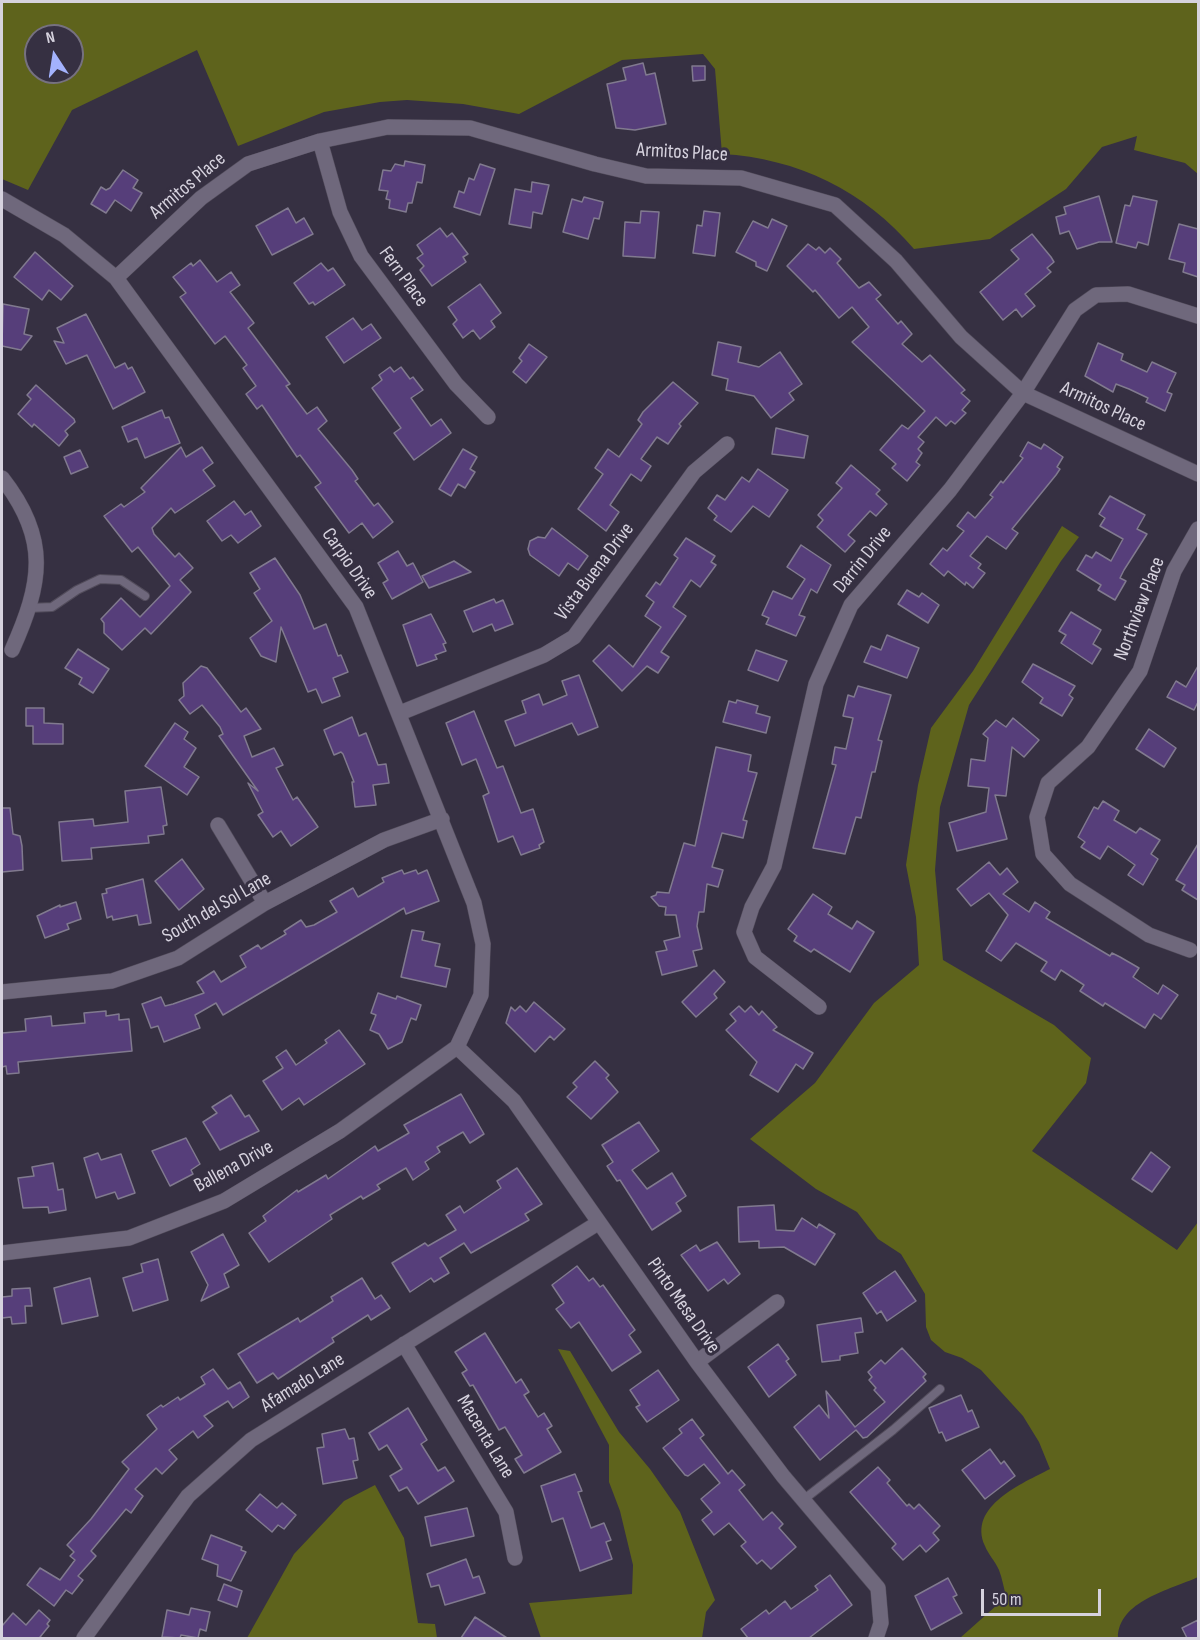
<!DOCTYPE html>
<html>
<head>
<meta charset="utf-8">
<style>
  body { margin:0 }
  #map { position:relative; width:1200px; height:1640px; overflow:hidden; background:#363042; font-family:"Sofia Sans Condensed",sans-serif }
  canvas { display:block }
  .frame { position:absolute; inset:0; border:3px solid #d6d2de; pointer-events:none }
  .north { position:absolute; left:24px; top:24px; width:60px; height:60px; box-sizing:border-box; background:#363042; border:2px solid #767180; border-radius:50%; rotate:348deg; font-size:16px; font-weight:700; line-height:24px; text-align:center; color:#d6d2de }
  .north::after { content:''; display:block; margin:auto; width:21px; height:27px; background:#a3b2fd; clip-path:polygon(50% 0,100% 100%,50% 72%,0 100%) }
  .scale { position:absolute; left:981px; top:1589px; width:120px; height:27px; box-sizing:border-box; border:3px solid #d6d2de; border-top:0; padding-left:8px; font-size:18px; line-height:21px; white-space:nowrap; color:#d6d2de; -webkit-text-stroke:4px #363042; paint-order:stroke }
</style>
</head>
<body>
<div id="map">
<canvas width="1200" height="1640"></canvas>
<div class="frame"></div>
<div class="north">N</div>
<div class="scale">50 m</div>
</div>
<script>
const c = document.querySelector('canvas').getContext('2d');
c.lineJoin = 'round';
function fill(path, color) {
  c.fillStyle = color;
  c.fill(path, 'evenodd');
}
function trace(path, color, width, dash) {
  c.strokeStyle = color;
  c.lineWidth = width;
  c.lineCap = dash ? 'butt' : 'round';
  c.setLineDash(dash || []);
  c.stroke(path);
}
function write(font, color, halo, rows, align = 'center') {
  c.font = font + ' "Sofia Sans Condensed",sans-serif';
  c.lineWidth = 6;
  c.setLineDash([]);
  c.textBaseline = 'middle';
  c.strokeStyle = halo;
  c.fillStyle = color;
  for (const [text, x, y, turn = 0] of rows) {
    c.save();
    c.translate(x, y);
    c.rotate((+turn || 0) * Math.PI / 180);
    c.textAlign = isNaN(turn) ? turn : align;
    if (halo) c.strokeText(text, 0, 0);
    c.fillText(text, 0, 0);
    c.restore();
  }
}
fill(new Path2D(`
  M2,2H1198V174L1185,163L1134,150L1137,136L1102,147L1066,189L990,239L914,249C865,191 797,158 722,154L715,69L703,54L622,60L519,114L463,104L407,100L380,102L324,112L238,146L197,50L72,110L28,190L2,179ZM36,36H72V72H36Z
  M1062,526L1079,537L1061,561L969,705L940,807L935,870L943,960L1054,1025L1091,1058L1086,1083L1032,1151L1177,1250L1198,1222V1577C1170,1590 1118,1601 1118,1638H960L1006,1597C1004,1588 1002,1578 999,1570C995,1561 988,1554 985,1546C967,1506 1023,1483 1050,1469L1039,1442L1023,1416L981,1370L962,1358L945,1352L931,1340L926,1327L925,1294L901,1254L878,1239L857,1212L816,1189L750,1139L815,1083L874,1003L919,965L916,917L906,865L918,785L931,728L973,671Z
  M558,1349L570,1351L619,1432L650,1469L680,1512L715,1600L706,1612L702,1638H541L529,1603L632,1594L633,1565L620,1511L609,1482V1445Z
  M375,1485L404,1538L418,1623L435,1624L437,1638H247L294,1554L344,1501Z`), '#5e631c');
const building = new Path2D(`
  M643,63L646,75L655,73L666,124L635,130L616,128L607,84L626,80L623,68Z
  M692,66H705V80L693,81Z
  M405,161L425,165L422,183L417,182L412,203H408L406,212L389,208L390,200L386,199L388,191L379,190L383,170L391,171L395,164L404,166Z
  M480,164L495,169L480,215L454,207L459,191L464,193L469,178L474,180Z
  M123,170L138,180L133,188L142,193L131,211L115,200L106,213L91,204L101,187L106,190L110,188Z
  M532,182L549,185L542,214L533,212L531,228L509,224L515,189L531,192Z
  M1099,196L1112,242H1099L1077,249L1069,231L1060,234L1056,217L1066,214L1064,207Z
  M1133,196L1157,201L1148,245L1138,242L1136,248L1116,243L1125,205L1130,206Z
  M584,197L603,202L599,219L594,218L588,239L563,232L572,199L582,202Z
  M288,208L296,223L304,218L313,234L272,255L256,226Z
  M641,211L659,212L655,258L623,256L625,222L640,223Z
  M704,211L720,213L715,256L693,253L697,225L702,226Z
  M772,219L787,226L767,271L756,266V262L736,252L753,221L768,228Z
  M1179,224L1198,229V277L1183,272L1185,263L1169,259Z
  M440,228L447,237L452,233L468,254L463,257L466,262L432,286L420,270L424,266L417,258L423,254L417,245Z
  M1032,234L1051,257L1054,262L1047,268L1051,272L1025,294L1035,306L1022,317L1016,309L1003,320L980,292L1019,259L1011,250Z
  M808,244L816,250L819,247L825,253L830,248L841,259L837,263L859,288L869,282L881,295L876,299L898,324L901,321L912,334L902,344L922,362L930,355L965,390L961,393L970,401L962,410L966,413L955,424L951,421L946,426L936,417L918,437L924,442L918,449L922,453L916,462L920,465L907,481L892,468L896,464L880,450L902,425L908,429L925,411L852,342L869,327L852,307L839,318L815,290L813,292L787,266Z
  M35,252L73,286L61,300L49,290L42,300L14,277Z
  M200,260L217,282L231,272L240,285L230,292L254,323L248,328L290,384L286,386L307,414L317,407L327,421L318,429L352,470L358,479L355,481L374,506L378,503L393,522L373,538L362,523L349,533L315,487L321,483L300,455L297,457L262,405L257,409L246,394L256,386L243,368L247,365L225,336L215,344L180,297L186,293L173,277L191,263L193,266Z
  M321,263L328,271L333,268L345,285L315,305L313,302L309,304L294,283Z
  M480,284L501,313L491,321L495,327L480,339L473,330L463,338L453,324L457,320L448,307Z
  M3,304L29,309L24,334L32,336L21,350L2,346Z
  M86,314L115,368L125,363L128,369L132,367L145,392L113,409L87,355L66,364L54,341L64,343L57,328Z
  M353,318L362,330L371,324L381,338L344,363L326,337Z
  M718,342L741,347L738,362L759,367L780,352L802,384L789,393L794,400L771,418L754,396L726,390L728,379L712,375Z
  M1098,343L1123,354L1121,360L1147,372L1152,362L1176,373L1167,392L1172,394L1165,411L1146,402L1148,398L1129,389L1116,384L1113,392L1085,376Z
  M529,344L547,357L526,383L513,372L522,361L519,358Z
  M390,367L394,372L401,367L410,379L413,377L423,390L411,398L431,426L441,419L451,433L414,460L394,433L401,428L372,388L382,380L379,375Z
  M673,382L698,403L679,424L681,426L668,444L657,437L641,459L651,466L641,481L631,474L610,505L619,512L606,531L578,509L603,474L595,468L608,449L619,457L642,424L638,420L643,412Z
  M36,385L74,419L75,422L65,431L68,435L59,446L34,424L32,427L18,414L31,399L27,395Z
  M162,410L165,418L169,417L180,443L145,458L137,438L128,442L122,427Z
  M776,428L808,436L804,458L772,454Z
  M1028,442L1041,449L1044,444L1063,457L1057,467L1060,469L1056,475L1012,529L1018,533L1006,549L987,536L970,556L981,564L978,568L985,573L973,588L966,582L965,585L948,571L944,576L930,564L943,548L947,551L964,531L957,526L968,512L975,518L993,497L990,495L1001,481L1003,483L1023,458L1020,456Z
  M181,447L186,457L202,447L213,463L203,470L215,486L175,513L171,508L152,528L154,534L175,557L179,553L193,568L180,580L191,592L151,634L145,628L122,650L104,633V623L101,619L121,598L140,617L170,586L138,547L132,552L104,516L121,504L124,507L145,492L141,488Z
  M463,449L477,457L470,469L475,472L465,488L458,484L451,496L439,489Z
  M80,450L88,467L71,474L64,457Z
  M851,465L880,490L876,494L887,504L876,516L870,511L848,535L855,541L845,552L817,527L823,520L818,515L842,488L836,483Z
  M758,469L788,490L769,517L753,506L731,532L714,520L717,516L708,508L717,495L725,500L742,477L749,482Z
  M1110,496L1145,515L1137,529L1147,534L1124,570L1120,578L1126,581L1115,600L1098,590L1101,585L1077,570L1086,555L1092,558L1096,552L1111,561L1123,539L1100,526L1105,518L1099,514Z
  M234,501L245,515L251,511L261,526L238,543L231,535L222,541L207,521Z
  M552,528L588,556L578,570L568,563L559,576L530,555L528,549L530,541L538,537L545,538Z
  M686,538L715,556L711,562L716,565L700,587L691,580L673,607L686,616L661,652L669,657L658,673L647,666L622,691L593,661L609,645L633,667L661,627L645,616L654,602L646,596L656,582L660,585L678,558L674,555Z
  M801,545L831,565L817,593L811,589L799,615L805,617L796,636L766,624L769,618L762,615L773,591L792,599L805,579L787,567Z
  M398,551L407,566L413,563L423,582L392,599L383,583L388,580L378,563Z
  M275,558L300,595L314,629L326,624L338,656L341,655L348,672L333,678L340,696L322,703L316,689L308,692L281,627L276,662L261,656L250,638L272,621L254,593L260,589L250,573Z
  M454,561L471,572L429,588L422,576Z
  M907,590L919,597L922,593L939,605L928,623L898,604Z
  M494,599L496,603L503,600L513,624L495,631L492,624L473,632L464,611Z
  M1071,612L1101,630L1093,644L1101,649L1092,664L1061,643L1066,635L1059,631Z
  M431,614L446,643L443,644L446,651L435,655L437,659L417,666L403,625Z
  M887,635L919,648L907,678L864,662L871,646L881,650Z
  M78,649L109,669L93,693L79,684L82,678L65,668Z
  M756,650L787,661L778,681L748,670Z
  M1033,664L1075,686L1069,695L1073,698L1062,716L1040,703L1043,698L1022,682Z
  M201,666L207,668L241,712L246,708L261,729L244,736L252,757L274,748L283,765L276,768L293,800L297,797L318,827L291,846L281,831L273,837L258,815L263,812L248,783L258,791L219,736L223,734L220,727L202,705L190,714L179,700L184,696L183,683Z
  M1198,666V702L1194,710L1167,697L1176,681L1186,687Z
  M579,675L598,727L578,735L572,723L515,746L505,721L526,713L522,701L539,694L543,705L567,695L562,681Z
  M858,686L891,695L878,740L882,741L875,772H872L861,818L856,817L845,854L813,848L836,765L832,764L835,747L846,749L853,718L843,716L848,695L854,697Z
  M737,700L758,706L756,713L770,717L766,733L723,722L729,701L736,703Z
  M26,708H44V723L63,724V744H33V726H26Z
  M474,711L497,768L503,766L521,813L533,809L544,842L539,845L540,848L521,855L513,836L498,842L483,796L489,793L476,759L462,765L446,723Z
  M352,717L359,736L366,733L378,765L386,764L389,783L373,785L376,805L355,807L352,782H354L343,754L341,752L334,755L324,730Z
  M1013,718L1039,740L1024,757L1012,747L1006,796L995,795L1007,839L957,851L949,823L986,812L989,788L968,786L971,759L985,761L988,738L983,734L996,720L1006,727Z
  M175,723L188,732L184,739L196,748L184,767L199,777L187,795L145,766Z
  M1149,729L1176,748L1164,767L1136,749Z
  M716,747L751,755L748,771L757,773L743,820L747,821L743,838L722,833L712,867L723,870L718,887L707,884L704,912H699L697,926L702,949L693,951L697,966L662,975L656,952L667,950L664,941L680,937L676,915H665L666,907L659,906L651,897L656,895L657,892L669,893L684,843L695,846Z
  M161,787L167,825L163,826L164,834L148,836L149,843L91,848L92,859L62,861L59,822L93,819L94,826L128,822L125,791Z
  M1103,801L1119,811L1114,820L1136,833L1140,828L1160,840L1151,854L1158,859L1143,885L1128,875L1135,865L1108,846L1100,859L1081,847L1085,842L1078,837L1094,807L1098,809Z
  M2,808H10L13,834L20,836L22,846L23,870L2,872Z
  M1198,844V900L1182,890L1185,885L1176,880Z
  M182,859L204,889L179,910L155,881Z
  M989,862L1000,875L1007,868L1018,882L1003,894L1029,912L1035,902L1050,912L1046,918L1110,956L1112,953L1120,957L1139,968L1133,977L1158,994L1163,985L1178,995L1161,1019L1154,1014L1145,1028L1105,1003L1103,1006L1080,991L1084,985L1061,970L1055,980L1041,971L1047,962L1016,943L1001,961L986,951L1008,915L989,893L971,906L957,889Z
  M402,870L404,874L416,870L418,874L427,870L439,901L406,914L404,908L223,1015L216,1003L195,1015L200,1028L164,1042L158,1026L151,1028L142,1004L161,997L165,1006L173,1004L204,993L197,982L214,971L221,982L246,967L240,956L258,945L261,949L286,934L284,931L301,920L306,927L314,925L337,912L330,901L353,888L358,897L384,882L382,878Z
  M143,879L151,923L139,925L137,915L113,920L112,916L107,918L102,894L107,893L106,889Z
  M813,894L832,907L828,914L852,929L857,921L874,932L850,972L814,949L811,952L794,941L797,936L788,929Z
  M76,902L81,919L67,924L69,929L45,938L37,916L60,905V907Z
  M412,930L424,932L422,940L440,944L435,966L450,969L446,987L401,977Z
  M714,970L725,982L714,994L717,998L696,1017L682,1002Z
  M378,993L396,999L397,996L421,1005L416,1020L411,1018L402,1042L388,1049L379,1034L370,1030L376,1015L371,1013Z
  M534,1002L565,1029L554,1040L550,1036L535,1052L506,1023L511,1007L515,1011L520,1006L526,1012Z
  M739,1006L745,1012L751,1006L759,1015L762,1011L777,1027L773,1030L813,1053L803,1069L796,1064L778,1092L750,1075L757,1062L726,1030L736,1021L730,1014Z
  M106,1011V1016L119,1014V1020L129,1019L132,1051L18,1062L19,1073L7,1074L6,1066L2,1067V1033L26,1031L25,1019L51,1016L52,1026L85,1023L84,1013Z
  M339,1030L365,1064L304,1105L299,1098L282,1110L263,1081L283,1068L276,1057L286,1050L296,1065L327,1043L325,1040Z
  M595,1061L609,1075L606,1078L618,1092L591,1119L567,1097L577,1087L573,1083Z
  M461,1094L484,1134L470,1143L463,1132L437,1147L440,1152L425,1162L429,1169L413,1180L406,1168L377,1185L380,1189L363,1199L361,1196L330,1215L332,1219L269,1262L249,1233L266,1221L263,1216L297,1190L298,1192L326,1175L328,1179L375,1146L378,1151L409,1133L404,1125Z
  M231,1095L245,1117L249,1115L259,1131L220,1150L203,1122L217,1113L212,1107Z
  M639,1122L659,1151L632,1170L647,1189L672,1173L686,1196L676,1203L681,1211L652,1230L620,1180L617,1181L607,1166L613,1162L602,1145Z
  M186,1138L200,1164L191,1170L193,1174L170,1186L152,1151Z
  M1151,1152L1170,1167L1152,1192L1132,1179Z
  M98,1153L101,1160L121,1154L135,1193L118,1199L115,1192L96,1198L84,1158Z
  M53,1163L58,1190L63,1189L66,1210L49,1213L48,1207L23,1208L18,1178L34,1176L32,1167Z
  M517,1168L542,1204L525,1214L529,1220L471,1253L464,1243L440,1258L449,1273L434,1282L431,1278L410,1292L392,1263L425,1243L428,1246L456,1230L446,1215L460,1206L464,1213L501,1188L497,1181Z
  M774,1205L776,1230L794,1231L802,1218L817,1228L819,1224L835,1234L815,1265L784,1247L759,1248V1241L739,1242L738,1207Z
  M223,1234L239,1265L224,1274L229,1287L201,1301L208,1285L191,1252Z
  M717,1242L740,1274L728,1284L724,1279L708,1291L681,1255L696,1245L700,1251Z
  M158,1259L168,1300L133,1311L123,1278L143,1272L141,1264Z
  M577,1266L589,1281L593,1278L600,1287L603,1285L635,1330L629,1335L641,1352L612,1371L579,1322L571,1328L556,1309L564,1303L552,1285Z
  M895,1271L916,1301L887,1321L881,1311L877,1314L863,1293Z
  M90,1278L98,1316L62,1324L54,1288Z
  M362,1278L375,1299L381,1295L390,1308L371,1320L368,1315L332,1338L334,1342L278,1379L273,1373L257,1383L238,1354L298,1318L300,1322L333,1301L331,1297Z
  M30,1288L32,1306H25L26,1323L12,1324L11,1317L2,1318V1297L12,1296V1289Z
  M861,1318L863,1332L855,1333L858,1353L840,1356V1360L822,1362L817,1325Z
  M485,1333L516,1383L521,1379L529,1392L524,1395L538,1417L544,1413L552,1426L547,1429L561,1452L524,1473L515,1459L522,1455L505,1427L499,1430L473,1385L470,1386L462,1373L467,1370L455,1352Z
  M778,1344L789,1359L786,1361L796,1375L769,1397L748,1367Z
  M902,1348L926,1374L923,1377L926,1381L867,1437L863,1438L856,1430L820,1460L794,1427L819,1405L829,1418L826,1391L855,1427L885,1402L874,1390L876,1388L869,1380L872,1377L868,1372L881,1360L885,1364Z
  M213,1369L228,1389L240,1382L249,1397L233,1408L228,1401L204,1416L213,1426L198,1438L193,1431L169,1450L177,1459L162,1474L156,1468L135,1489L143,1496L131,1513L126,1509L91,1551L96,1556L78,1576L83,1580L72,1594L66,1590L54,1606L27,1585L40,1568L60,1580L75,1560L70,1556L74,1552L67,1545L91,1519L129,1469L122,1462L157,1429L147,1415L161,1405L163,1407L178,1397L180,1400L205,1384L201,1377Z
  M658,1370L679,1400L647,1422L636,1407L640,1405L630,1390Z
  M961,1395L968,1412L972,1410L979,1427L946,1441L942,1432L939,1433L929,1408Z
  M408,1408L427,1440L421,1444L438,1471L445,1467L454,1481L418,1504L407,1487L399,1491L390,1476L402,1469L387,1445L379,1450L369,1433Z
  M692,1419L704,1435L700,1438L728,1474L732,1470L745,1485L739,1490L763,1520L772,1512L783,1524L779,1528L796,1547L771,1569L762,1560L757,1564L741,1546L746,1542L729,1523L714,1535L702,1520L712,1512L701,1499L720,1483L704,1464L688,1476L685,1475L663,1448L682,1433L679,1429Z
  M345,1429L349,1439L354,1438L358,1460L353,1461L357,1478L323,1484L317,1448L324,1447L322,1434Z
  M990,1449L1001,1464L1004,1461L1015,1476L985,1499L962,1470Z
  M878,1467L890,1480L887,1483L907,1506L909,1504L914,1509L919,1504L940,1526L933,1533L939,1540L926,1552L920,1545L903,1560L892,1548L896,1544L850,1492Z
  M575,1474L582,1491L578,1492L591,1528L604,1523L611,1540L606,1542L612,1559L580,1571L563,1518L552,1522L541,1486Z
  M260,1494L277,1508L282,1503L296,1515L284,1529L278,1525L272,1532L246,1510Z
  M467,1508L474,1536L431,1546L425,1517Z
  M211,1535L242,1547L241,1550L246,1552L231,1581L217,1576L218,1565L202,1559Z
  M466,1559L473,1578L479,1576L485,1593L445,1605L439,1585L431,1587L427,1574Z
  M830,1575L852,1605L809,1638H748L741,1629L766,1610L769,1614L785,1601L791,1609L818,1590L815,1586Z
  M948,1578L957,1595L953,1597L962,1613L931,1630L915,1596Z
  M224,1584L242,1591L237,1607L218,1600Z
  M191,1608L210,1612L206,1631L200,1629L198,1638L181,1635L180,1638L162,1637L167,1610L189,1615Z
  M39,1610L50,1620L47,1624L49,1626L40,1637L42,1638H2V1626L13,1613L26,1625Z
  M475,1617L507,1638H461Z
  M1198,1620V1638H1187L1182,1628Z`);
fill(building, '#563e7a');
trace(building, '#817a8f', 1.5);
const lane = new Path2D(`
  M29,608L52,607L77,590L100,579L121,580L145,596
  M803,1500L893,1430L940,1389`);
const street = new Path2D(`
  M320,141L340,212L361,256L456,384L488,417
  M2,199L64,235L116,278L356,607L474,903L483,944L481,995L457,1047L340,1131L224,1201L129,1238L2,1253
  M116,278L201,198L248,164L320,141L388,127L470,128L595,164L646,176L741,178L835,205L896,261L961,337L1023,393L1198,474
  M2,478C50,539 42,583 12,650
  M400,713L544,655L574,637L694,472L727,444
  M218,825L265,903
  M1190,950L1149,935L1070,884L1043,854L1037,817L1048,783L1088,747L1140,671L1174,571L1198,529
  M2,992L112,981L178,958L265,903L384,840L442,819
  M819,1007L755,957L744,932L752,907L774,866L816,684L851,605L950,490L1023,393L1075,310L1096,295L1128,294L1198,316
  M457,1047L514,1101L697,1362L783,1476L878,1588L881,1623L876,1638
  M404,1344L506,1512L515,1558
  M697,1362L777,1302
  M84,1638L188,1496L251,1440L598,1223`);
trace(lane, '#524c5b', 10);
trace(street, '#524c5b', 16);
trace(lane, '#6f687c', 8);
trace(street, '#6f687c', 15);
write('20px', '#d6d2de', '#363042', [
  ["Armitos Place",682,153,3],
  ["Armitos Place",188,186,-40],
  ["Fern Place",403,277,54],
  ["Armitos Place",1103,407,25],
  ["Darrin Drive",863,560,-51],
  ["Carpio Drive",349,564,55],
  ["Vista Buena Drive",595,572,-53],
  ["Northview Place",1140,609,-69],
  ["South del Sol Lane",217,908,-30],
  ["Ballena Drive",234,1167,-29],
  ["Pinto Mesa Drive",683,1306,55],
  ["Afamado Lane",303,1383,-32],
  ["Macenta Lane",485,1437,59]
]);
</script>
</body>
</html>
